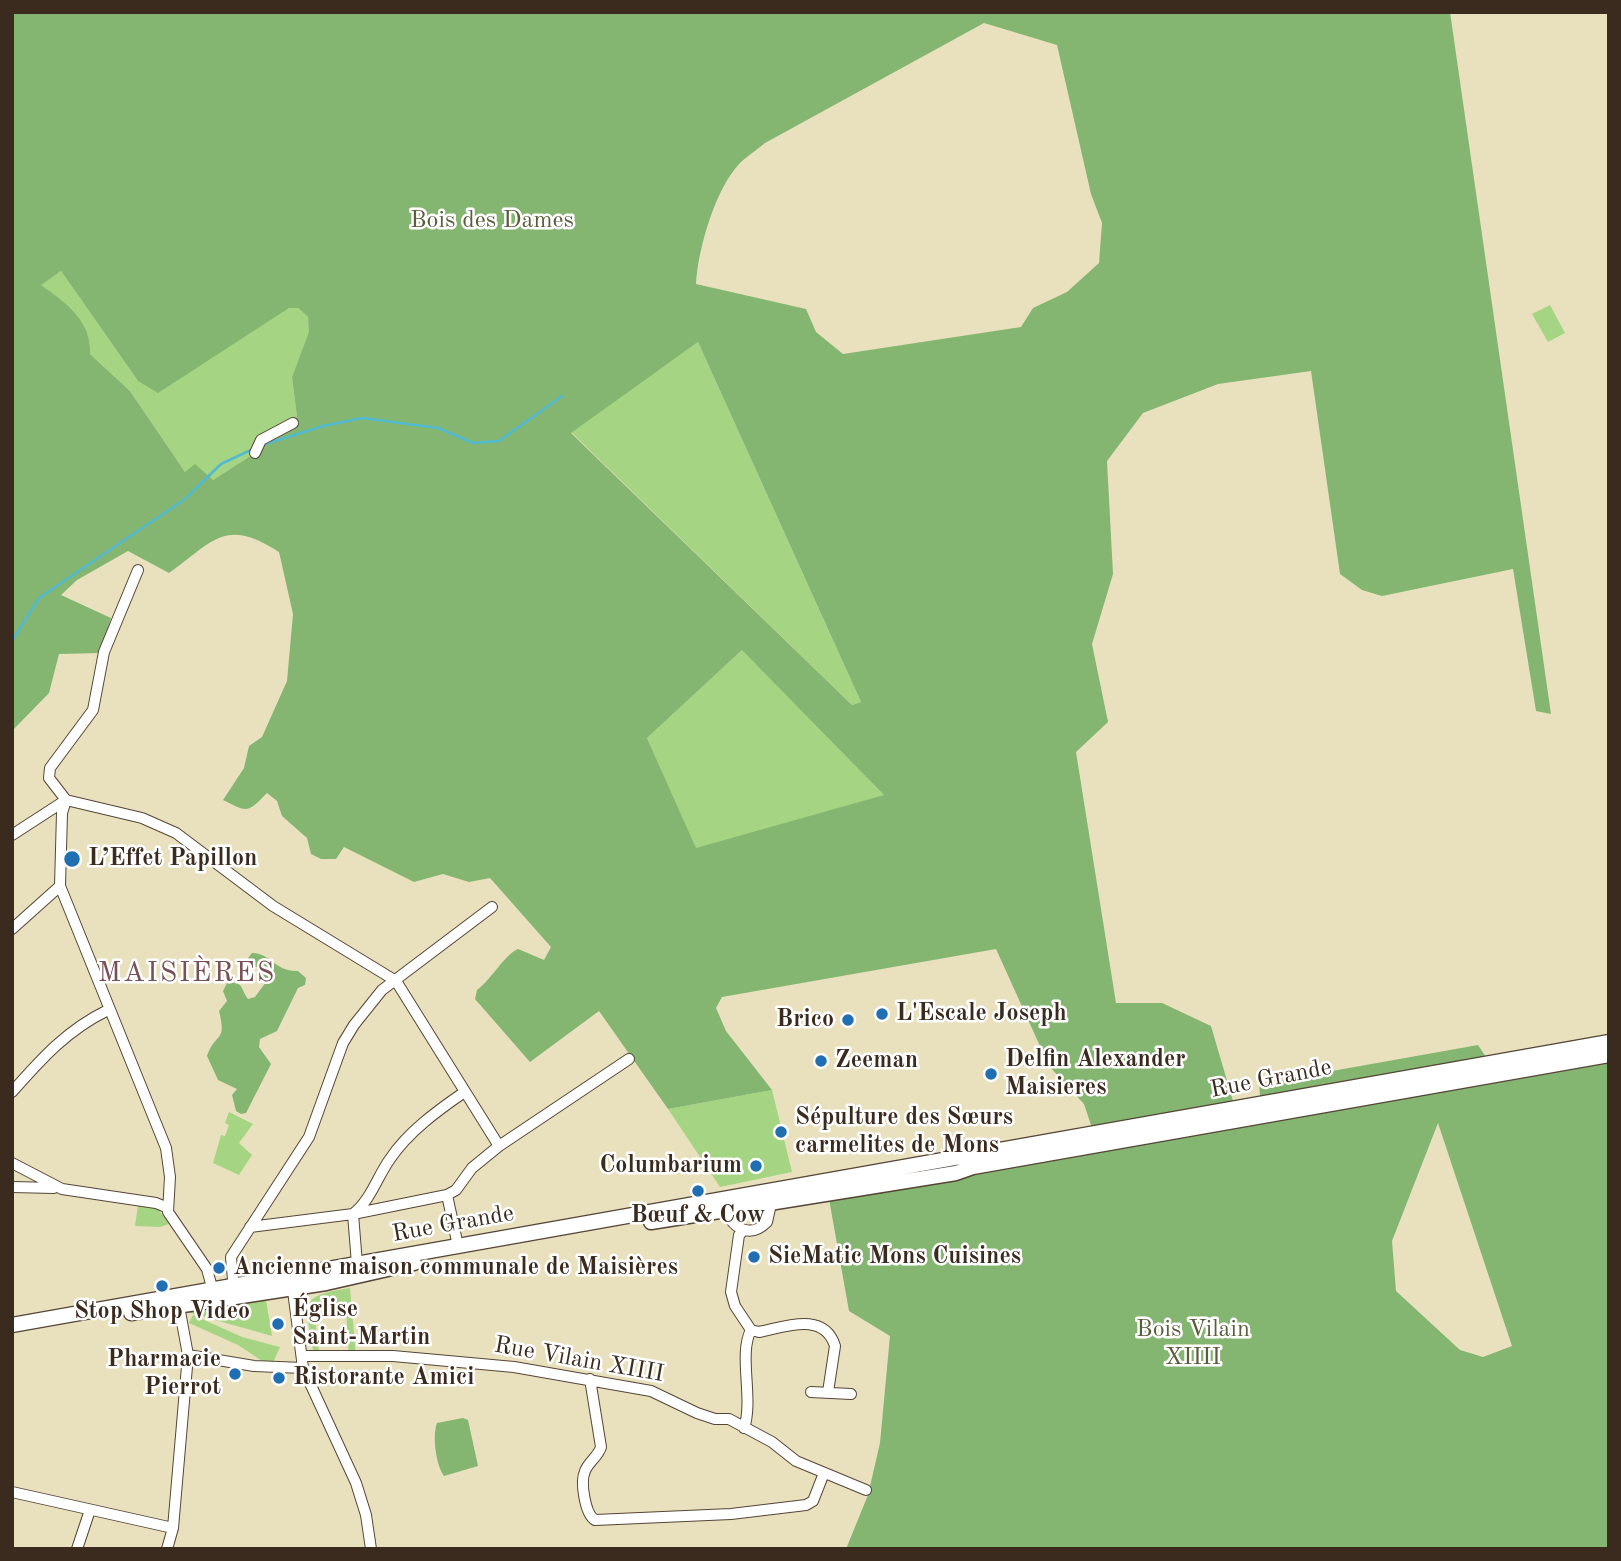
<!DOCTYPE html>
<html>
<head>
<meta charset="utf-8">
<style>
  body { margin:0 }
  #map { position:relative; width:1621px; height:1561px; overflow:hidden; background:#e9e1be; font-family:"Old Standard TT",serif }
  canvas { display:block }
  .frame { position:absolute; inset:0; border:14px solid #3b2a1e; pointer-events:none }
</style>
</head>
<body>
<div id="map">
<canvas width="1621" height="1561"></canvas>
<div class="frame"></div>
</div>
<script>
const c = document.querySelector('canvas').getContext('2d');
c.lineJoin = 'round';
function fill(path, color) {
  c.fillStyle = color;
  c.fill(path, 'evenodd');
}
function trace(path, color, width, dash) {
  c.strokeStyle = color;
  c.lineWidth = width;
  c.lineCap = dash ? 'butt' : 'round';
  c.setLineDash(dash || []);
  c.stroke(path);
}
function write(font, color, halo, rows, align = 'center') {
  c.font = font + ' "Old Standard TT",serif';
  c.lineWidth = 5;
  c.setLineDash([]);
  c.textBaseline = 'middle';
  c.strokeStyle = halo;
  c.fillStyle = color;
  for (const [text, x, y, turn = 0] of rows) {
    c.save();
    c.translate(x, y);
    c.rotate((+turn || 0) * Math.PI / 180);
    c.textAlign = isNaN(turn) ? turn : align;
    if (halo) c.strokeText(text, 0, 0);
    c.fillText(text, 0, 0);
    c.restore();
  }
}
fill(new Path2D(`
  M61,271L138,381L289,308H298L308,317L310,332L292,377L297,417L255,453L213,480L185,472L130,391L90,354C92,321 65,303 40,285Z
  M1550,305L1565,333L1548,342L1532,314Z
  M698,342L861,702L852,705L571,432Z
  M743,649L885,796L696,849L647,738Z
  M772,1090L792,1172L720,1187L668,1109Z
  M229,1112L253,1124L239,1143L252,1155L239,1175L213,1163L221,1135L225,1136L229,1125L225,1123Z
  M138,1205L158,1209L169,1224L160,1227L135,1226Z
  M350,1288L356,1356L349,1357L346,1309L335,1310L334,1301L313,1303L319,1351L313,1350C306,1303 297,1296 350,1288Z
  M266,1300L272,1336L187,1312Z
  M193,1315L242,1337L280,1347L271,1367L238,1345L189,1323Z`), '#a5d583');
fill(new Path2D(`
  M12,12H1450L1551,714L1536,711L1513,569L1382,596L1362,590L1340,574L1311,371L1218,384L1143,413L1107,461L1113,574L1092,644L1108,722L1076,752L1116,1003H1162L1211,1026L1233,1101L1092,1128L1084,1104L1049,1066L996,949L722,997L716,1008L726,1031L772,1090L668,1109L599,1011L530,1062L475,999L477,990C492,979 504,955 518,949L544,960L551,947L490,878L469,882L443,874L414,882L344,847L336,859H321L311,854L307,838L282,816L277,801L267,793C247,813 249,813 223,800L244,768L249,746L262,737L287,681L293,614L279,552C225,517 214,541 169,573L128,551L77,580L61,595L111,618L100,653L59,654L49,693L12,731ZM984,23L1057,45L1091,194L1102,223L1099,263L1067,292L1033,308L1021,327L843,354L816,332L806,309L696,284C698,249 715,189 740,163C747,156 757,150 765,143ZM61,271L138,381L158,393L289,308H298L308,317L309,332L292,377L297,417L258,444L255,453L213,480L195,464L185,472L130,391L90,354C92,321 66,303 41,285ZM698,342L861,702L852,705L571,433ZM742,650L884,795L696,848L647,738Z
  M252,953C271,953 275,972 298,971L306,978L305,985L298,988L277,1031L260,1039L259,1047L271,1064L246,1113L241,1114L236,1111L232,1095L237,1089L218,1080L207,1056C216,1031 227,1043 219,1011L227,1001L223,991L227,983C244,981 240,988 248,999L255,997L266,982L261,968L251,966L245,962Z
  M1478,1045L1486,1057L1260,1096L1259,1084Z
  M1609,1063V1549H846L868,1495L880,1443L890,1336L849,1311L829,1199ZM1438,1123L1512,1346L1483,1357L1460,1350L1396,1291L1392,1241Z
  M463,1418L468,1420L478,1466L444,1476C436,1465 432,1436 437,1423Z`), '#84b671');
trace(new Path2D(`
  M262,445L323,426L362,418L438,428L473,443L499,441L562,396
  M12,641L39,598L185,499L221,464L253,449`), '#52bad0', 2.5);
const street = new Path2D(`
  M255,453L261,440L293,423
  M138,570L104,652L93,710L50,768L49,778L66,800L142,818L176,833L273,906L396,981L499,1146
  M66,800L62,813L60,886L166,1148L170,1177L168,1212L207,1269L214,1295
  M12,835L66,800
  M12,929L60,886
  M12,1092C42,1058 67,1030 108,1010
  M12,1163L62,1189L156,1203L168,1208
  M12,1187L54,1188
  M729,1206L726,1211C734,1230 751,1238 767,1222L771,1204
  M250,1227L353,1214L447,1195
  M743,1231L739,1235L731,1292L735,1306L751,1330C738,1354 754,1399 744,1428
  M458,1246L447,1195L456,1190L472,1168L499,1146L629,1059
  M357,1264L353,1214C371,1200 377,1177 390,1159C408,1132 437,1111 463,1093
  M292,1283L303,1368L356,1483L366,1515L371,1549
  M234,1291L231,1257L309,1137L343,1043L354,1025L382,990L492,907
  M751,1330L759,1332C785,1327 824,1311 835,1346L828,1392
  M188,1355L254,1366L303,1368
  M303,1356H393L514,1367L651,1391L697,1413L715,1419H729L772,1442L796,1461L866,1490
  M590,1379L601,1447C598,1457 589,1461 585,1471C580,1482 585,1514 595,1520L731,1514L806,1505L813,1501L824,1473
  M811,1392L851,1394
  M12,1492L173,1528
  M77,1549L90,1510
  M167,1549L173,1528L188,1355L179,1306`);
const primary = new Path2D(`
  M651,1222L956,1173L973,1167L1609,1055
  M131,1313L326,1283L414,1263
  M12,1325L1609,1042`);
trace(street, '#554536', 12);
trace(primary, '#554536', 17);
trace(street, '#fff', 10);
trace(primary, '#fff', 14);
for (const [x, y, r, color] of [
  [72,859,9,"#1f6fb2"],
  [882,1014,7,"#1f6fb2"],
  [848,1020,7,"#1f6fb2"],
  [821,1061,7,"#1f6fb2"],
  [991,1074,7,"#1f6fb2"],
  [781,1132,7,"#1f6fb2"],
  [756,1166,7,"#1f6fb2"],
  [698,1191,7,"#1f6fb2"],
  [754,1257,7,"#1f6fb2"],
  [219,1268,7,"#1f6fb2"],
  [162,1286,7,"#1f6fb2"],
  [278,1324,7,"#1f6fb2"],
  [235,1374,7,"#1f6fb2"],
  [279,1378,7,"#1f6fb2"]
]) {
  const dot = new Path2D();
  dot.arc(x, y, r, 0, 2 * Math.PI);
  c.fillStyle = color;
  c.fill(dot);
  trace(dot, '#fff', 2.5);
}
write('24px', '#5b5d3c', '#fff', [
  ["Bois des Dames",492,221],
  ["Bois Vilain",1193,1330],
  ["XIIII",1193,1358]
]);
write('bold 24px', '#3b2a1e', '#fff', [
  ["L’Effet Papillon",88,859],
  ["L'Escale Joseph",896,1014],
  ["Brico",834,1020,"right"],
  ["Delfin Alexander",1005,1060],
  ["Maisieres",1005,1088],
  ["Zeeman",835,1061],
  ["Sépulture des Sœurs",795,1118],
  ["carmelites de Mons",795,1146],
  ["Columbarium",742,1166,"right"],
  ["Bœuf & Cow",698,1216,"center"],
  ["SieMatic Mons Cuisines",768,1257],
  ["Ancienne maison communale de Maisières",233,1268],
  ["Église",292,1310],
  ["Saint-Martin",292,1338],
  ["Stop Shop Video",162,1312,"center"],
  ["Pharmacie",221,1360,"right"],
  ["Pierrot",221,1388,"right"],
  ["Ristorante Amici",293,1378]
], 'left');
write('24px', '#3b2a1e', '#fff', [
  ["Rue Grande",1271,1079,-11],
  ["Rue Grande",453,1224,-10],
  ["Rue Vilain XIIII",579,1360,10]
]);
c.letterSpacing = '2px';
write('28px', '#785156', '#fff', [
  ["MAISIÈRES",187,974]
]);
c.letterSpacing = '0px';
</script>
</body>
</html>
